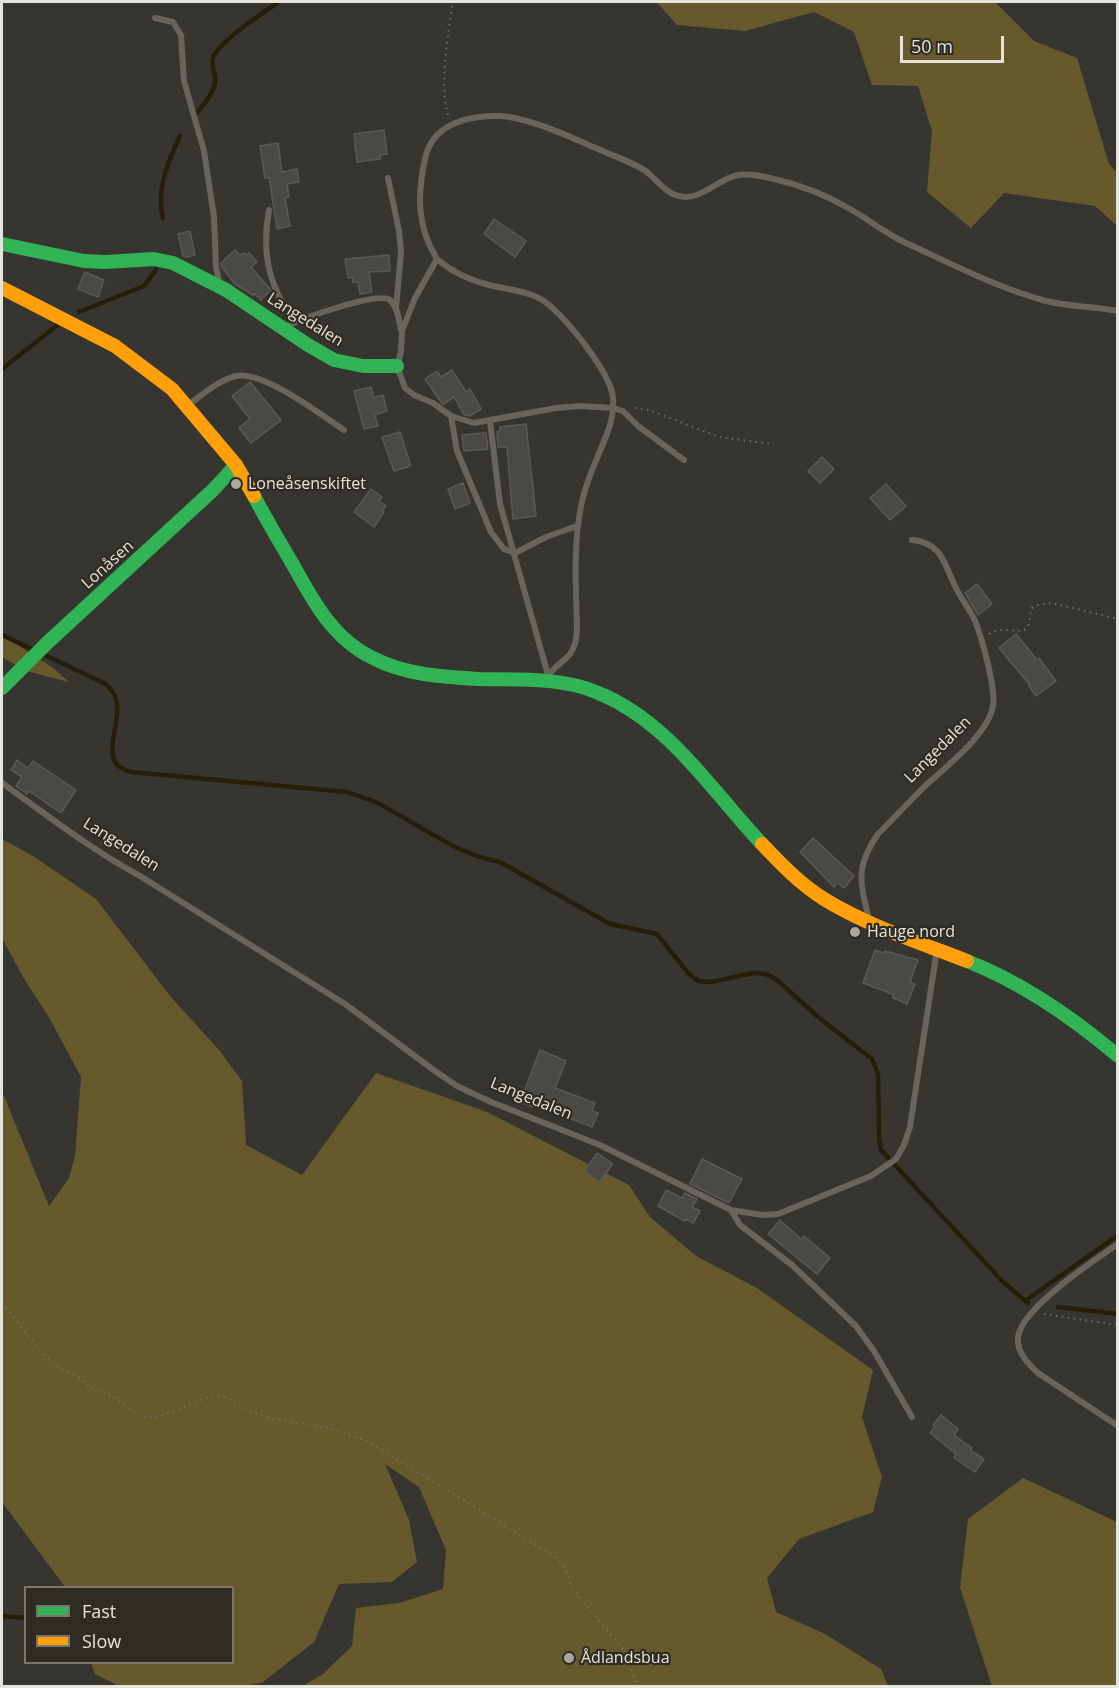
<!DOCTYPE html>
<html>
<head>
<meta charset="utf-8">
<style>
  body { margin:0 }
  #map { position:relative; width:1119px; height:1688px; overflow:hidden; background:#363530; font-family:"Open Sans",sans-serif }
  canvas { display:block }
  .frame { position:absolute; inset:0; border:3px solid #e5e4dd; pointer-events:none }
  .legend { position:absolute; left:24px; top:1586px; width:210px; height:78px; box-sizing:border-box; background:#2f2d23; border:2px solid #78766d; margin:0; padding:8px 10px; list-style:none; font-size:18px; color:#e5e4dd }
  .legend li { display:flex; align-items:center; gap:12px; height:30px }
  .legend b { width:30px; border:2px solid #78766d }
  .scale { position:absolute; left:900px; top:36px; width:104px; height:27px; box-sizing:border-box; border:3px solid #e5e4dd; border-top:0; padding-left:8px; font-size:18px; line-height:21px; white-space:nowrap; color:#e5e4dd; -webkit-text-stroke:4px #2f2d23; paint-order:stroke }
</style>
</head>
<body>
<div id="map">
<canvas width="1119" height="1688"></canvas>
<div class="frame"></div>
<ul class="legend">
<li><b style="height:8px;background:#30b455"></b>Fast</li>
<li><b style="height:8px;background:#ff9f0a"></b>Slow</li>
</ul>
<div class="scale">50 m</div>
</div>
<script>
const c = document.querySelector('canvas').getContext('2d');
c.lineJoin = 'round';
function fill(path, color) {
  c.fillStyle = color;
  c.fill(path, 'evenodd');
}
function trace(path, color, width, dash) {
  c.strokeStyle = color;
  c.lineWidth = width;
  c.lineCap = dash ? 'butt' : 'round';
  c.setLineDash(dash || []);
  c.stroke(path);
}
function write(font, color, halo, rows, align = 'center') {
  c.font = font + ' "Open Sans",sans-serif';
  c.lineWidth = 4.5;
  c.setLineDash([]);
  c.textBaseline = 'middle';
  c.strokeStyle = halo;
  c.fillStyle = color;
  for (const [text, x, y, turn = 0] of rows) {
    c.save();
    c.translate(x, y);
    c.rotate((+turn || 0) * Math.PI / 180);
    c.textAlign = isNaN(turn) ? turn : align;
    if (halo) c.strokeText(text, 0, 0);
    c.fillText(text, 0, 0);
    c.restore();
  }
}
fill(new Path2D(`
  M657,2H995L1034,41L1077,58L1109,164L1117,173V226L1095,206L1004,193L971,228L927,192L932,131L918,86L872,85L854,32L814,12L745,31L677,25Z
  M2,635L52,667L69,682L26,671L2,657Z
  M2,839L33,856L96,899L170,996L219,1050L242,1081L246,1145L302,1175L376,1073L487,1112L629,1185L650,1217L696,1256L757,1288L873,1370L862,1417L882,1477L873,1512L799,1539L767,1578L776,1612L825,1634L881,1669L888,1686H303L323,1674L352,1646L356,1608L399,1603L443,1589L446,1550L419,1487L385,1464L409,1520L417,1562L392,1582L339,1584L314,1642L263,1682L246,1686H119L95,1674L91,1663L232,1662V1588L65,1587L2,1502V1095L4,1096L49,1206L69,1178L75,1156L81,1077L50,1019L23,977L2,938Z
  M1023,1478L1117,1522V1686H992L960,1588L968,1519Z`), '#665a2d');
trace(new Path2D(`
  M197,113C205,102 217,90 215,76C214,70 211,64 213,58C217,43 265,11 279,2
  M163,218C156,190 168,161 180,136
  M79,312L144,286L156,270
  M2,369L59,324
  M2,635L106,684C109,687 113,692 115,696C123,716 106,745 115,762C118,768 126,770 131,772L347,792C355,795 365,798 373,801C415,821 454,854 500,862L610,924L657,934L689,974L698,981L712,982L753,973L766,974L776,979L818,1017L872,1059L878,1075L879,1139L881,1150L1004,1283L1028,1303
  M1025,1301L1118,1235
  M1058,1307L1118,1314
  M2,1616L26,1618`), '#251f0a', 4.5);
const building = new Path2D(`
  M384,130L387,154L380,155V159L357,162L354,134Z
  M278,143L282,172L297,169L299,182L287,184L289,197L285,198L290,226L277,229L269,177L265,178L260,146Z
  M494,219L526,241L515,257L484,234Z
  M190,231L195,255L187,257L183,256L178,234Z
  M235,250L240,255L244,253L246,255L249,253L257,262L251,267L271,290L261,300L255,294L253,295L235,284L221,266V263Z
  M389,255L390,271L369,272L372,292L360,294L358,282H353L352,277L348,278L345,259Z
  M85,272L104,280L98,297L78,289Z
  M452,370L466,392L470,389L481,409L470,416L464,415L454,397L443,404L440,401L425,379L437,371L441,377Z
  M250,382L281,420L251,443L239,428L250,419L232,396Z
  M371,387L374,398L383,395L387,411L375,415L378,426L364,429L354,391Z
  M526,424L536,516L513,519L507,447H498L497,432L500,431V427Z
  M400,432L410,463V466L394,471L382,437Z
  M483,433H486L488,449L464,451L462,435Z
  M822,457L834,469L820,483L808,471Z
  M463,483L470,503L455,509L448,489Z
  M886,484L906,506L890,520L870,498Z
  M371,489L382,497L379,501L386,506L382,511L384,512L374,527L354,512Z
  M977,584L992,604L978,615L965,593Z
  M1016,634L1037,660L1039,658L1056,681L1036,696L1029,686L1030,685L999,648Z
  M17,760L28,768L33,761L76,790L61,813L29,791L27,794L16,786L22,777L11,770Z
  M813,838L854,876L844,888L838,883L834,887L800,852Z
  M875,950L884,953L885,951L918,960L910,982L915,984L907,1004L893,998L894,996L890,993L863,983Z
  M540,1050L566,1061L555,1088L595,1103L592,1111L598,1113L592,1127L534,1104L533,1107L520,1102Z
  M597,1153L613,1164L599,1182L585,1171Z
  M702,1159L742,1179L729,1203L690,1184Z
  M666,1190L682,1198L685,1193L697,1199L692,1207L700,1211L693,1223L686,1219L685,1221L658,1206Z
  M780,1220L801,1239L804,1236L830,1258L817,1274L768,1234Z
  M941,1415L958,1429L954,1435L972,1448L970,1450L984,1459L975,1472L954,1458L956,1454L930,1433L935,1427L933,1425Z`);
fill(building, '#4a4944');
trace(building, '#5a5955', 1.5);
trace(new Path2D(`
  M448,115C439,84 448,34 453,2
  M635,408L649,410L719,437L773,444
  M989,634C1001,625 1021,635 1027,628C1031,622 1029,614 1032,608L1040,604L1052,603L1118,619
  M2,1303L43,1354L63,1370L81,1378L89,1387L113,1396L139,1416L159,1417L207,1398L222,1396L253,1413L274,1419L329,1428L367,1441L554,1556L564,1567L572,1588L625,1651L637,1686
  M1044,1314L1118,1325`), '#6f6d66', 2, [1.5, 4.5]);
trace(new Path2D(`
  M155,18L173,22L181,35L184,81L204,151L214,217L216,267L219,281
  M388,178L399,231L401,252L396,308
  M269,210C261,255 269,284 294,323
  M437,259C453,273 469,280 489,285C509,290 534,291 549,305C568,321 611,373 613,398C614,406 612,417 610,425C601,453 587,475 581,506C573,546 576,589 577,629C576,638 576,646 570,654C563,663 549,669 547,681
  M286,326C302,319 377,291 390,300C398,306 399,321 401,330
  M188,405C202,395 219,380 236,376C264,371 320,414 344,430
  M451,416L457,451L491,532L504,549L515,553L546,537L577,526
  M490,421L500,504L548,675
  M684,460L638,426L623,411L613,408L580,406L556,408L474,423L451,416L433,403L414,395L405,388L397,366L401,352L402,331L415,298L437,259C417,227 417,196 425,159C432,124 468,115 500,116C531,118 570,137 598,149C613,156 630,161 644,170C655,177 662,190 675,195C700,204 716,179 738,175C751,173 766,177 778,180C803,186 828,196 850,209C868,219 885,233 904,242C950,263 997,288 1046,301C1069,307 1094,306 1118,311
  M2,783C47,815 90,849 140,876L345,1004L435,1071L457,1086L491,1102L600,1145L731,1210L762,1215L778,1214L871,1176L896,1159L904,1145L910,1127L937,949
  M869,919C860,881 855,868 878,834C893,819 908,803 923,788C944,768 988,735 993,706C996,689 983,643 977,626C973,613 963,602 957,590C944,566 944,543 912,540
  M731,1210L740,1225L792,1265L856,1326L874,1351L912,1417
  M1118,1244C1093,1261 1027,1305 1019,1333C1014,1349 1027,1363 1038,1373L1118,1426`), '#68665c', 6);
trace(new Path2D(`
  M2,244L84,261L106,262L154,259L173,263L226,290L308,345L334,360L363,366H397
  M254,496C266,519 279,541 292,563C313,601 333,639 373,658C405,675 444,677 479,679C518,680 560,677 596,692C669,721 711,790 762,844
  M2,688L47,643L213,490L236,465
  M967,961C1023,983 1072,1017 1118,1056`), '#30b455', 14);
trace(new Path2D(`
  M2,288L115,346L172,389L236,465L254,496
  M762,844C781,864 800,884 824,899C868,926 918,942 967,961`), '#ff9f0a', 14);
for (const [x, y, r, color] of [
  [236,484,6,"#a8a7a0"],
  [855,932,6,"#a8a7a0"],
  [569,1658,6,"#a8a7a0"]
]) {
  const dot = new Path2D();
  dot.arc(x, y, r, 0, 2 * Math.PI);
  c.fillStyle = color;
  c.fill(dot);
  trace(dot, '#2f2d23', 2);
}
write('16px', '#e5e4dd', '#2f2d23', [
  ["Langedalen",305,320,32],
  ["Lonåsen",108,565,-42],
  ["Langedalen",938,750,-45],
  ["Langedalen",121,845,32],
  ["Langedalen",531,1099,22]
]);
write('16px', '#e5e4dd', '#2f2d23', [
  ["Loneåsenskiftet",248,484],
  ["Hauge nord",867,932],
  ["Ådlandsbua",581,1658]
], 'left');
</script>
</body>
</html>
